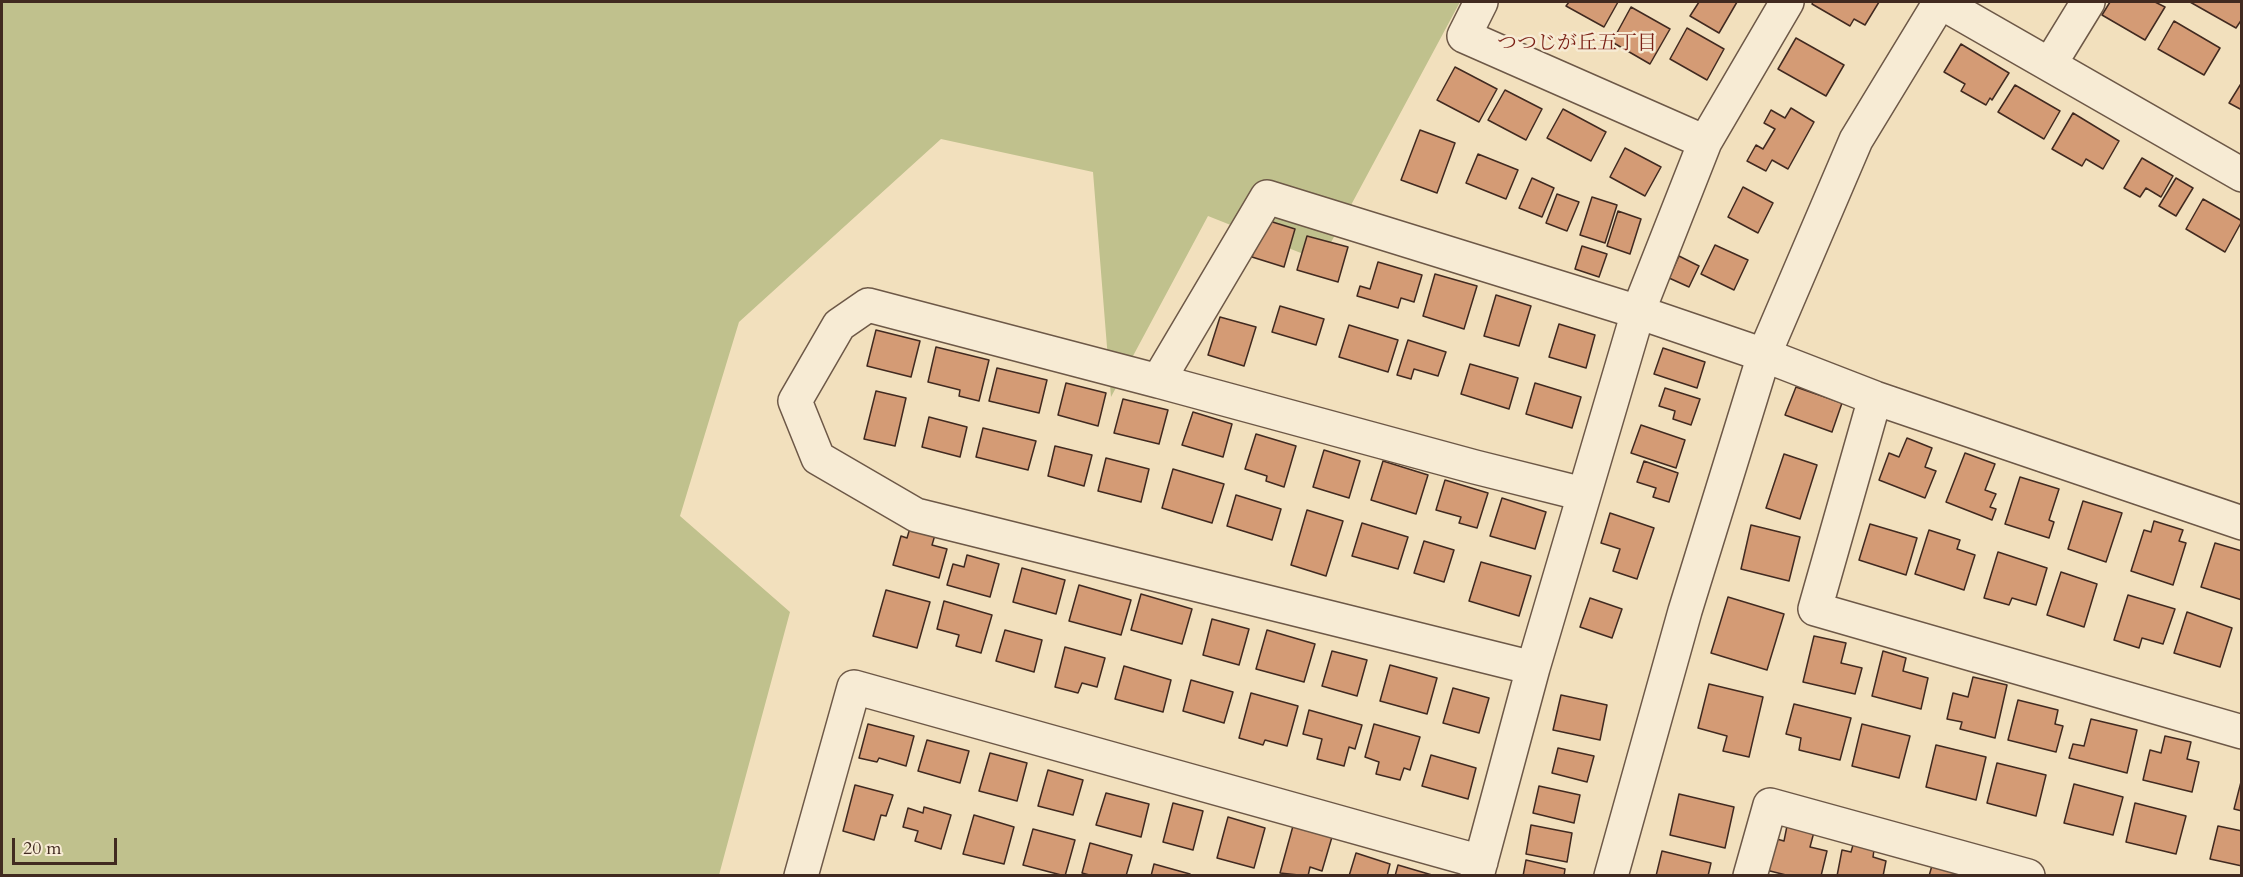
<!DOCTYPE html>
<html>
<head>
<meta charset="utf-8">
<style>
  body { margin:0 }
  #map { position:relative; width:2243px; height:877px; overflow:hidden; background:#f2e0bd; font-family:Cardo,serif }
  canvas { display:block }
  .frame { position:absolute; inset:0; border:3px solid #412a20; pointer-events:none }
  .scale { position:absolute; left:12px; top:838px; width:105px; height:27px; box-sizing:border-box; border:3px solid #412a20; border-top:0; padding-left:8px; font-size:18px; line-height:21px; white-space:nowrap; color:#412a20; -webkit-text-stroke:4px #f7ebd4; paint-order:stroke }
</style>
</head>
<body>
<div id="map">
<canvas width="2243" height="877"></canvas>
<div class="frame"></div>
<div class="scale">20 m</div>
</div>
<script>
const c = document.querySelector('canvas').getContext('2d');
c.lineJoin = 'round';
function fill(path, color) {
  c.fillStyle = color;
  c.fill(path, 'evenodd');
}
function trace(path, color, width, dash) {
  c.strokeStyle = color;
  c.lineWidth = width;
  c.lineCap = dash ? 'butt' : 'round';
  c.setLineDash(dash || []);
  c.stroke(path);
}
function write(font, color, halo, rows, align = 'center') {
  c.font = font + ' Cardo,"Noto Serif JP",serif';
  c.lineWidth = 5;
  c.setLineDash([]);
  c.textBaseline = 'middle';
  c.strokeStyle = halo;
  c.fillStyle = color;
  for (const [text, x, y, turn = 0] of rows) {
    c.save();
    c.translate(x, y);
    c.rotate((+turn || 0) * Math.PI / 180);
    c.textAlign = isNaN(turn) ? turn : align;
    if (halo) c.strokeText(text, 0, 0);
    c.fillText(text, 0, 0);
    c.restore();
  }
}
fill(new Path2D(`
  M2,2H1460L1321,261L1208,216L1111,397L1093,172L941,139L739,322L680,516L790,612L719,875L2,876Z`), '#c0c18d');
const building = new Path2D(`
  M1569,2H1618L1604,27L1566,6Z
  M1699,2H1737L1719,33L1690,16Z
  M1813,2H1879L1865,25L1854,19L1850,26L1812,4Z
  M2110,2H2155L2165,7L2145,40L2102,15Z
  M2190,2H2242V19L2236,28Z
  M1631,7L1670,29L1650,64L1612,42Z
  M2174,21L2220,48L2204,75L2158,49Z
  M1687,28L1724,49L1707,80L1670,59Z
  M1796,38L1844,65L1826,96L1778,69Z
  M1961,44L2009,73L1992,100L1990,98L1986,105L1961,91L1965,84L1944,72Z
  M1455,67L1497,89L1479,122L1437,100Z
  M2242,82V110L2229,103Z
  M2015,85L2060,111L2044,139L1998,112Z
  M1505,90L1542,109L1526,140L1488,120Z
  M1791,108L1814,122L1788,169L1772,160L1766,171L1747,161L1756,145L1763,149L1775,129L1764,123L1771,110L1785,118Z
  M1563,109L1606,132L1591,161L1547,138Z
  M2073,113L2119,141L2103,169L2086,159L2082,166L2052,149Z
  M1420,130L1455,143L1437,193L1401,180Z
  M1625,148L1661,167L1645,196L1610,177Z
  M1478,154L1518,170L1506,199L1466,183Z
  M2142,158L2173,176L2161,197L2146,188L2140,197L2124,188Z
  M1532,178L1554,188L1542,217L1519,208Z
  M2176,178L2193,188L2176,216L2159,206Z
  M1743,187L1773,203L1758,233L1728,217Z
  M1557,194L1579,202L1567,231L1546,223Z
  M1592,197L1617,205L1605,243L1580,235Z
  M2203,199L2242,221L2225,252L2186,229Z
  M1618,211L1641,219L1630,254L1607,246Z
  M1263,219L1295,229L1284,267L1252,257Z
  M1307,236L1348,247L1338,282L1297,270Z
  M1715,245L1748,260L1734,290L1701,274Z
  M1582,246L1607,254L1599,277L1575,269Z
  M1679,256L1699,266L1689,287L1669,278Z
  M1378,262L1422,275L1414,302L1401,298L1398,308L1357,296L1360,286L1370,289Z
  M1435,274L1477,286L1464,329L1423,316Z
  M1496,295L1531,306L1519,346L1484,336Z
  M1280,306L1324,319L1316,345L1272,332Z
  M1220,317L1256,327L1244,366L1208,355Z
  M1559,324L1595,335L1586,368L1549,357Z
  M1349,325L1398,340L1388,372L1339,357Z
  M876,330L920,341L911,377L867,366Z
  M1408,340L1446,352L1438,376L1414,369L1411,379L1397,375Z
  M936,347L989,360L979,401L959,396L960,390L928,382Z
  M1663,348L1705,362L1697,388L1654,374Z
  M1470,364L1518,378L1509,409L1461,394Z
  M997,368L1047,380L1039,413L989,401Z
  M1066,383L1106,393L1098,426L1058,415Z
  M1535,383L1581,397L1572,428L1526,414Z
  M1796,387L1842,403L1832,432L1785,415Z
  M1665,388L1700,399L1691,425L1673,419L1675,411L1659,406Z
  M876,391L906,398L895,446L864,439Z
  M1123,399L1168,410L1159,444L1114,433Z
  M1193,412L1232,424L1223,457L1182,445Z
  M929,417L967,427L960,457L922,447Z
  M1641,425L1685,440L1676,468L1631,453Z
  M983,428L1036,441L1028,470L976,457Z
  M1256,434L1296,446L1284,487L1266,481L1267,476L1245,469Z
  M1907,438L1932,448L1925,467L1936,471L1925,498L1879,480L1889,453L1899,457Z
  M1055,446L1092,455L1084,486L1048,476Z
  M1324,450L1360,461L1349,498L1313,487Z
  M1965,453L1995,464L1985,490L1996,494L1990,507L1996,509L1992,520L1946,502Z
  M1784,454L1817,465L1800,519L1766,508Z
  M1106,458L1149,469L1141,502L1098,491Z
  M1383,461L1428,475L1416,514L1371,500Z
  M1644,461L1678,473L1669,502L1653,497L1656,488L1637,482Z
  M1173,469L1224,484L1212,523L1162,508Z
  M2020,477L2059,489L2049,520L2054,522L2049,538L2005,524Z
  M1445,480L1488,493L1477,528L1459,523L1461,517L1436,510Z
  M1236,495L1281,509L1272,540L1227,526Z
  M1502,498L1546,512L1535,549L1490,536Z
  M2083,501L2122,513L2106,562L2068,549Z
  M1307,510L1343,521L1326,576L1291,565Z
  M1610,513L1654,528L1637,579L1613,571L1620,549L1601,543Z
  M2154,521L2183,530L2179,541L2186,543L2173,585L2131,571L2144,530L2151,532Z
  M1362,523L1408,537L1398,569L1352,556Z
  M1870,524L1917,538L1906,575L1859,560Z
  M1751,525L1800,537L1789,581L1741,569Z
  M910,528L935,535L932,545L947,549L939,578L893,565L901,536L907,538Z
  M1929,530L1960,540L1957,549L1975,555L1964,590L1915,574Z
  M1424,541L1454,550L1444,582L1414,573Z
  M2215,543L2242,551V600L2201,587Z
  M1998,552L2047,568L2036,605L2012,598L2009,605L1984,598Z
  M967,555L999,564L990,597L947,585L953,564L964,567Z
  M1481,562L1531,576L1519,616L1469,601Z
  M1022,568L1065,580L1056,614L1013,602Z
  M2061,572L2097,584L2084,627L2047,615Z
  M1079,585L1131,600L1121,635L1069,621Z
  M886,590L930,602L917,648L873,636Z
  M1141,594L1192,609L1182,644L1131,630Z
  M2128,595L2175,609L2163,644L2142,638L2139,648L2114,640Z
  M1728,597L1784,614L1767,670L1711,653Z
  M1590,598L1622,609L1612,638L1580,627Z
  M944,601L992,615L981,653L956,646L959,635L937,629Z
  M2187,612L2232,628L2220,667L2174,653Z
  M1212,619L1249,629L1239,665L1203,655Z
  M1005,630L1042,640L1034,672L996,661Z
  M1267,630L1315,644L1304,682L1256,669Z
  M1814,636L1846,643L1841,663L1862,668L1855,694L1803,682Z
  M1065,647L1105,658L1097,687L1082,683L1078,693L1055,687Z
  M1332,651L1367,660L1357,696L1322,686Z
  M1883,651L1906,658L1903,671L1928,678L1921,709L1872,696Z
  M1390,665L1437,678L1427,714L1380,701Z
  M1124,666L1171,680L1163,712L1115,699Z
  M1973,677L2007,685L1995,738L1960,729L1962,722L1947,719L1953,693L1968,697Z
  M1191,680L1233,692L1224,723L1183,711Z
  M1709,684L1763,697L1749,757L1723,751L1727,736L1698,728Z
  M1453,688L1489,698L1479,733L1443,723Z
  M1251,693L1298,706L1287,746L1265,740L1263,745L1239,738Z
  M1561,695L1607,705L1600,740L1553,730Z
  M2018,700L2058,710L2055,724L2063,726L2056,752L2008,740Z
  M1794,704L1851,718L1840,760L1799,750L1801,738L1786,734Z
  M1309,710L1362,725L1355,749L1349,747L1344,766L1317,759L1322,739L1303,734Z
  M2091,719L2137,730L2127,773L2069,758L2073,744L2084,746Z
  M868,724L914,736L906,766L879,758L877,762L859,758Z
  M1374,724L1420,737L1410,770L1404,768L1400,780L1376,774L1379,762L1365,757Z
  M1862,724L1910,736L1899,778L1852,766Z
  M2165,736L2191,742L2187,759L2199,762L2192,792L2143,780L2150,750L2161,753Z
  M927,740L969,751L960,783L918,771Z
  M1936,745L1986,757L1976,800L1926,787Z
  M1558,748L1594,756L1587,782L1552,773Z
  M990,753L1027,763L1017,801L979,791Z
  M1431,755L1476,768L1468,799L1422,786Z
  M1997,763L2046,775L2036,816L1987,803Z
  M1048,770L1083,780L1073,815L1038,806Z
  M2242,778V811L2234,809Z
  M2074,784L2123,797L2113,835L2064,823Z
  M855,785L893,795L886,816L881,815L874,840L843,831Z
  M1539,786L1580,795L1574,823L1533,813Z
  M1106,793L1149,804L1141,837L1096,825Z
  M1679,794L1734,807L1725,848L1670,835Z
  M1173,803L1203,811L1193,850L1163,842Z
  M2135,803L2186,816L2176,854L2126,842Z
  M924,807L951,815L941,849L915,841L918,831L903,827L908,808L923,813Z
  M974,815L1014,827L1004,864L963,854Z
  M1228,817L1265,828L1254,868L1217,858Z
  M1531,825L1572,833L1567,862L1526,854Z
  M1293,826L1332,837L1322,871L1310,867L1308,876L1280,873Z
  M1787,826L1814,832L1810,847L1827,851L1821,876H1790L1766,870L1773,838L1784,841Z
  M2218,826L2242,831V866L2210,859Z
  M1033,829L1075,840L1065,876L1023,865Z
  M1090,843L1132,855L1126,876H1093L1082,873Z
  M1853,845L1874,850L1873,857L1886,861L1883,876H1837L1842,850L1851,852Z
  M1662,851L1711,863L1708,876H1656Z
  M1356,853L1390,864L1387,876H1349Z
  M1526,860L1565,869L1564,876H1523Z
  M1933,862L1966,876H1929Z
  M1154,864L1190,874L1189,876H1151Z
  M1398,865L1432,875V876H1395Z`);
fill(building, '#d49b75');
trace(building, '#412a20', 1.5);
const minor = new Path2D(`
  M1481,2L1464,36L1705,142
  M1787,2L1705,142L1638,312L1533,668L916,515L818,458L795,401L839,325L868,305L1158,381L1267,197L1638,312L1764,355L1875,398L2242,523
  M1940,2L2242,175
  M2050,64L2088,2
  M1158,381L1475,467L1583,494
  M1875,398L1815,609L2242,732
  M801,876L854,687L1481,862
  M1477,876L1533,668
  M1750,876L1770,805L2028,876`);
const tertiary = new Path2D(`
  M1611,876L1685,611L1764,355L1856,140L1940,2`);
trace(minor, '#6d5847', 36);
trace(tertiary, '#6d5847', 36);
trace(minor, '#f7ebd4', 33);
trace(tertiary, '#f7ebd4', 33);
write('20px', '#7a1f14', '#f7ebd4', [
  ["つつじが丘五丁目",1577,44]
]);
</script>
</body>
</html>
